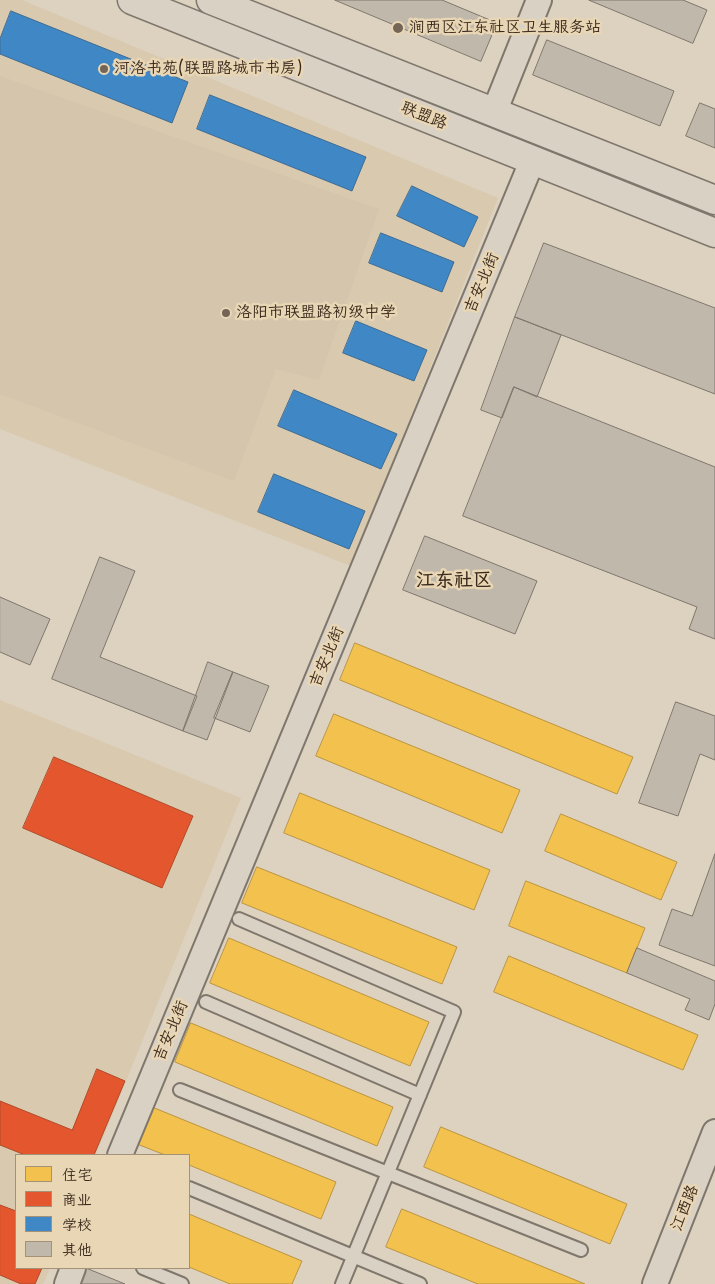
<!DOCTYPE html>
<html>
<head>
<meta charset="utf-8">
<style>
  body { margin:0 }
  #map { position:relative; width:715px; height:1284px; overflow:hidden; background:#ddd2c0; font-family:"Playpen Sans","LXGW WenKai TC",sans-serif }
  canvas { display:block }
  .legend { position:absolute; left:15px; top:1154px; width:175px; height:115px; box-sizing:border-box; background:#e9d6b4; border:1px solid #a39178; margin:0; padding:6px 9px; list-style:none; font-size:15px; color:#3b2a1e }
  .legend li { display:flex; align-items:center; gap:10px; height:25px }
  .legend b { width:25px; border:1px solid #a39178 }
</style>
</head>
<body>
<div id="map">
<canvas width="715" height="1284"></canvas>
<ul class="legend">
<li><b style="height:14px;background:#f2c14e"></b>住宅</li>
<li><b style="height:14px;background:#e4572e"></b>商业</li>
<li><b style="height:14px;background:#3f88c5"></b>学校</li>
<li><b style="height:14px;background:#c0b8ab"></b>其他</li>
</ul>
</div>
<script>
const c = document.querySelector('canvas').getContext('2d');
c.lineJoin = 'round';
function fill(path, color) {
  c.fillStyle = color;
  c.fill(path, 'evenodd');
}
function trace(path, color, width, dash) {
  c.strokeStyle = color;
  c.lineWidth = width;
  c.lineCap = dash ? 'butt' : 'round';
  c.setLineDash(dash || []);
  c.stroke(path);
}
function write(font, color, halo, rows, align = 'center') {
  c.font = font + ' "Playpen Sans","LXGW WenKai TC",sans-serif';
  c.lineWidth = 5;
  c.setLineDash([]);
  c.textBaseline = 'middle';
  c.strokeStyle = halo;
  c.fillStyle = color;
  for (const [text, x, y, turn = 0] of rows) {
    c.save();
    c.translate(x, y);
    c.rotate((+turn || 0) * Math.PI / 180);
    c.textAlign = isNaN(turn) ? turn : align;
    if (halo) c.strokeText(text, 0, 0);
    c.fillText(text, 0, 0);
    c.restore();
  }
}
fill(new Path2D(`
  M0,0H22L498,198L351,566L0,429Z
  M0,700L241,798L96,1155H16V1268H50L43,1284H0Z`), '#d8c9af');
fill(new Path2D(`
  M0,76L379,209L319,380L276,369L234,481L0,394Z`), '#d4c5ac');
const homes = new Path2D(`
  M355,643L633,757L617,794L340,680Z
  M334,714L520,790L502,833L316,756Z
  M300,793L490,870L474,910L284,833Z
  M561,814L677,862L661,900L545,851Z
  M257,867L457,947L442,984L242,903Z
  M526,881L645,928L627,973L509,926Z
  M229,938L429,1022L410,1066L210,983Z
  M509,956L698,1035L683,1070L494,992Z
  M191,1023L393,1107L377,1146L175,1062Z
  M152,1107L336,1182L321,1219L189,1165V1155H165L137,1144Z
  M441,1127L627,1204L610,1244L424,1167Z
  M402,1209L585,1284H478L386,1247Z
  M189,1214L302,1261L292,1284H230L189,1267Z`);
fill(homes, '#f2c14e');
trace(homes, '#bb9440', 1);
const shops = new Path2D(`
  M54,757L193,816L162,888L23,828Z
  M97,1069L125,1081L94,1155H25L0,1145V1101L72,1130Z
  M0,1205L16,1211V1268H42L35,1284H21L0,1275Z`);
fill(shops, '#e4572e');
trace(shops, '#b14a29', 1);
const schools = new Path2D(`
  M11,11L188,82L172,123L0,54V39Z
  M210,95L366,157L352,191L197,129Z
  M412,186L478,217L464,247L397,216Z
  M381,233L454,262L442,292L369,263Z
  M356,321L427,350L414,381L343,353Z
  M294,390L397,434L381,469L278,426Z
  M274,474L365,511L349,549L258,512Z`);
fill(schools, '#3f88c5');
trace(schools, '#3e6c93', 1);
const building = new Path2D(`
  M335,0H442L497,23L481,61Z
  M589,0H683L707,10L693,43Z
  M547,40L674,91L660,126L533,75Z
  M700,103L715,109V148L686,136Z
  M544,243L715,308V394L515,317Z
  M515,317L561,335L537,397L514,387L502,418L481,410Z
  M514,387L715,467V639L689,629L697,607L463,516Z
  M425,536L537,581L515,634L403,590Z
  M100,557L135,571L100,657L197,696L183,731L52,679Z
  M0,597L50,619L30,665L0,652Z
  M208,662L233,672L207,740L183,731Z
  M233,672L269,686L250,732L214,718Z
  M676,702L715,716V760L700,754L678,816L639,803Z
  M715,854V966L659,945L672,909L692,916Z
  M637,948L715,981V1004L709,1020L685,1010L690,999L627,973Z
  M86,1268L125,1284H80Z`);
fill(building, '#c0b8ab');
trace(building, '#7f776c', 1);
const lane = new Path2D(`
  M239,919L454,1012L342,1284
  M206,1002L420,1095
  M180,1090L581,1250
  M189,1188L420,1284
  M143,1268L182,1284`);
const street = new Path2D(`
  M495,113L499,100L539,0
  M120,1155L533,159
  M67,1284L73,1268
  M655,1284L715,1132`);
const secondary = new Path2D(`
  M132,0L715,233
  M211,0L715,200`);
trace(lane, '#7f776c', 16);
trace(street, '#7f776c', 28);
trace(secondary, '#7f776c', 31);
trace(lane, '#d9d1c4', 12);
trace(street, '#d9d1c4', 24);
trace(secondary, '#d9d1c4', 28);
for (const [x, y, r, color] of [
  [398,28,6,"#746557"],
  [104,69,5,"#746557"],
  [226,313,5,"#746557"]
]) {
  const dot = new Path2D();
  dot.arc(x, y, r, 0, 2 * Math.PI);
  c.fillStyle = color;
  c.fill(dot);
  trace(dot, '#e9d6b4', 2);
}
write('16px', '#3b2a1e', '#e9d6b4', [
  ["涧西区江东社区卫生服务站",409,28],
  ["河洛书苑(联盟路城市书房)",114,69],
  ["洛阳市联盟路初级中学",236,313]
], 'left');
write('16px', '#3b2a1e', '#e9d6b4', [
  ["联盟路",424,116,22],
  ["吉安北街",482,283,-67],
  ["吉安北街",327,657,-67],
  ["吉安北街",171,1031,-67],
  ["江西路",685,1208,-68]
]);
write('bold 19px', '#3b2a1e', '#e9d6b4', [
  ["江东社区",454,581]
]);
</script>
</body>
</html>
